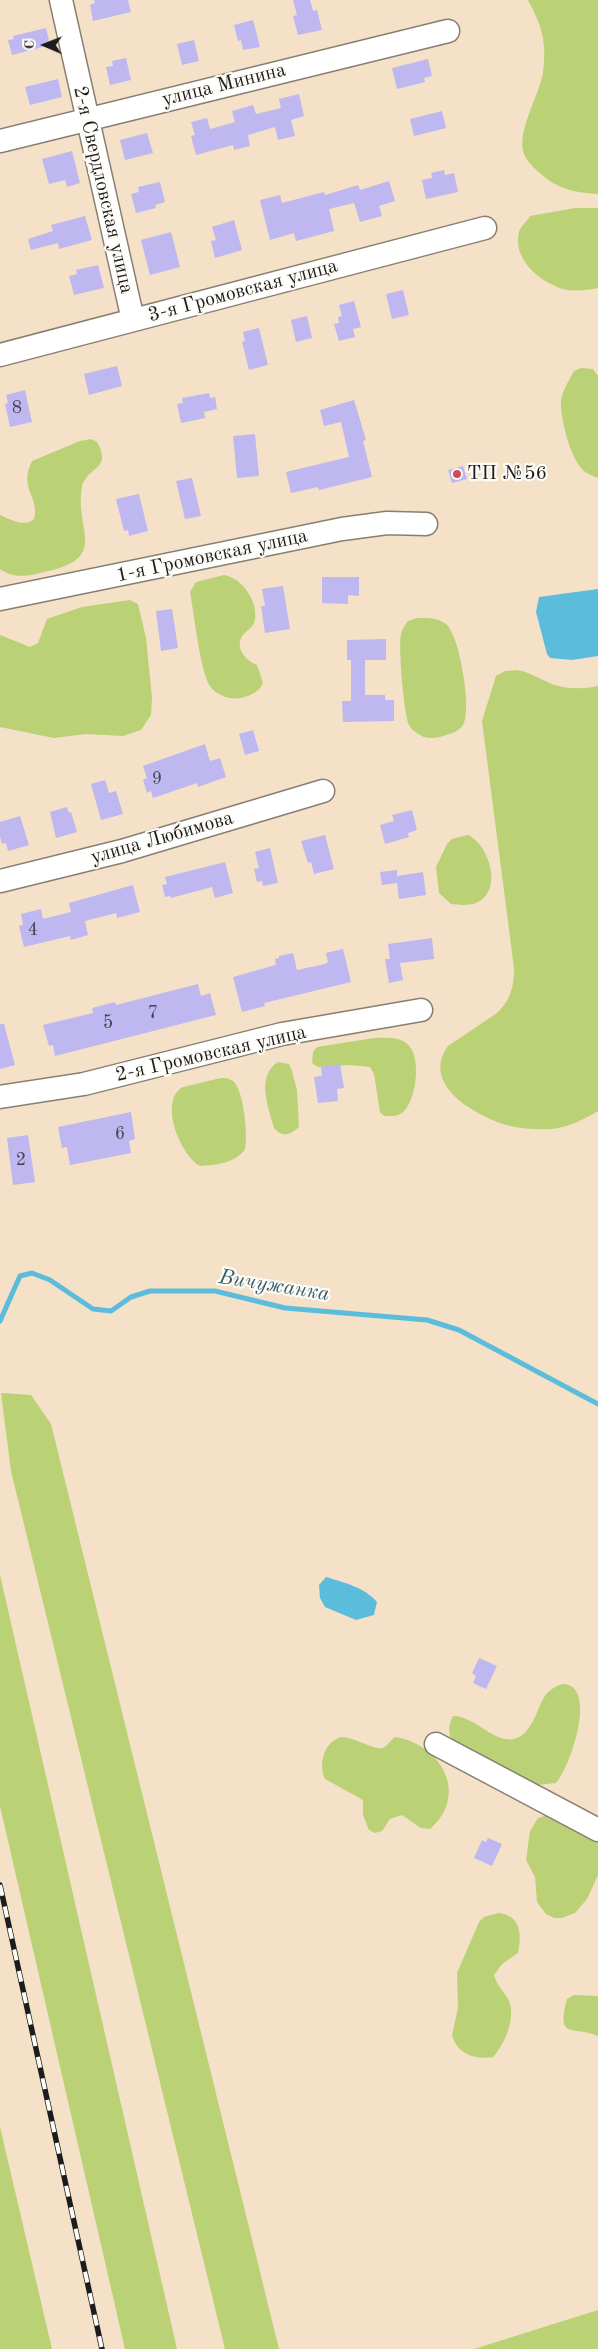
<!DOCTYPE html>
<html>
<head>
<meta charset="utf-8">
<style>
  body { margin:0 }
  #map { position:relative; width:598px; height:2349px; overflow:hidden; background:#f4e1c7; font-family:"Old Standard TT",serif }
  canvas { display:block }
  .north { position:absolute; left:20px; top:20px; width:50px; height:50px; -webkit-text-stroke:4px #fdfcf7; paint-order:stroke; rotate:271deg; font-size:14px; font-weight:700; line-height:20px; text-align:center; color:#1c1c1c }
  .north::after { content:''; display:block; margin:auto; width:18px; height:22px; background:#1c1c1c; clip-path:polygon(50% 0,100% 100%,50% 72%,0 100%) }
</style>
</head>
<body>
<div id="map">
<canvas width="598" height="2349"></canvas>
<div class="north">С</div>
</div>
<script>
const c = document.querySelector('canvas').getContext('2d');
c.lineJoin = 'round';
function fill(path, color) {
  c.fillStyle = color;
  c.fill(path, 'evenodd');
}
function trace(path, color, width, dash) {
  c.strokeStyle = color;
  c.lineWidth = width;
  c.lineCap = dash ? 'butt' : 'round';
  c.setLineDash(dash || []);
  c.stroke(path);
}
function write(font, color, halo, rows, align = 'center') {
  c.font = font + ' "Old Standard TT",serif';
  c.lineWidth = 4.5;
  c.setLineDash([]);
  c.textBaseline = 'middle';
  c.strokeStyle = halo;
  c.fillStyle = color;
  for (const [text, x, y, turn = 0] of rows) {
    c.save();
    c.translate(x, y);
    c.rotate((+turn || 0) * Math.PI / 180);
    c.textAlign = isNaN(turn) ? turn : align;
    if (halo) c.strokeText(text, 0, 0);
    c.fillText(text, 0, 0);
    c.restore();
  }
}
fill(new Path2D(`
  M528,0H598V194C576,193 558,189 542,175C535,169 527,162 524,154C516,132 539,96 543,73C547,41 542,27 528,0Z
  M575,208H598V288C587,290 574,292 563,289C539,282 512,258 519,232C521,226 527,221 530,216Z
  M581,368L593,369L598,376V478C593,476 588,474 584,471C570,459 560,417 561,400C563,390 569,380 574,371Z
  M91,439L97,442C113,470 87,466 82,487C74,531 111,558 44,572C28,576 14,579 0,569V515C10,519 24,528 34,519C40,496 18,489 32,461L80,441Z
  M224,575C242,578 258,601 255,619C254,627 248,629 243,635C234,647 245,660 257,665L263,683C260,691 250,696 241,698C230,700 217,696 210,686C200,671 194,613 190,592L196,582Z
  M130,600L138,604L146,638L152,697L151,715L141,730L123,736L86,734L54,738L0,727V635L30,647L38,643L47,619L82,607Z
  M417,618C427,618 437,617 446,624C460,636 471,706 464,723C461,730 453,733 446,735C437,738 428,740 420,735C416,733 411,729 409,725C404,714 398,645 401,634C402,629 405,625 408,621Z
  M516,670C532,672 543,682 558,686C571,689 585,689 598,686V1111C583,1120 569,1127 552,1129C537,1130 520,1129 506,1125C475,1115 420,1085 448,1046L497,1013C511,1000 514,986 514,968L482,721L496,676L505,671Z
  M468,835C489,845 503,889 478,902C470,906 460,905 451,904L439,893L436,867L447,844L452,839Z
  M374,1038C386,1038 402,1036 410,1047C421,1060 416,1103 402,1113C397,1117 390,1116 384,1116L380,1112L374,1074L370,1067L350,1065L318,1067L312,1063L313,1052L317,1047Z
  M278,1062L289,1064L292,1071L297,1090L299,1127C290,1135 282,1138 274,1128C268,1106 256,1076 278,1062Z
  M221,1078C225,1078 229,1078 233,1081C244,1090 248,1136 245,1149C236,1163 216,1165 200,1166C180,1155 158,1100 183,1087Z
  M1,1393L31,1395L51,1424L279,2349H225L11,1471Z
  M0,1575L177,2349H125L0,1806Z
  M563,1684C598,1685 571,1766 556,1783L536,1785L453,1743C448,1734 448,1725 453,1716C480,1715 509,1766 533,1721C542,1704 542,1690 563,1684Z
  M341,1737C354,1737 376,1751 383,1748C387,1746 391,1740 395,1737C441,1744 470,1795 430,1829L421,1828L402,1815L390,1819L382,1831L375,1833L369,1830L363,1815V1800L325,1779C318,1764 324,1742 341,1737Z
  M544,1816H561L598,1833V1875L587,1899L575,1913L562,1918H554L546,1914L537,1902L535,1877L526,1860L530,1831L538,1818Z
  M498,1913C521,1915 522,1935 518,1953L502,1964L494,1975C497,1986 503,1990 508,1999C517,2016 505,2044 493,2057C475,2060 457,2054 452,2035L458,2008L457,1973L479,1922L484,1917Z
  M574,1995L598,1996V2036C573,2025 556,2041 567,1999Z
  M0,2127L52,2349H0Z
  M598,2310V2349H474Z`), '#bad176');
fill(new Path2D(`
  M598,589V656L572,660L550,658L547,654L536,612L539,597Z
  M326,1577C345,1583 364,1587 377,1602L374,1615L356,1620L325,1607L320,1598L319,1585Z`), '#5cbcdb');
trace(new Path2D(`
  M0,1321L20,1276L32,1273L50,1280L93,1309L111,1311L131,1297L150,1291H215L285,1308L427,1320L459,1330L598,1404`), '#5cbcdb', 5);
fill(new Path2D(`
  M94,0H128L131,12L93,21L90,5L95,3Z
  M293,0H310L313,11L317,10L322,30L298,35L293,16L297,15Z
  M253,20L260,47L243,50L241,40L238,41L234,25Z
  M46,28L50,45L12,55L8,40L14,39L13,36Z
  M194,40L199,61L182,65L177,44Z
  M126,58L131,80L110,85L106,67L113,66L112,61Z
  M428,59L432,76L424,78L425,82L397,89L392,68Z
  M58,79L62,97L30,105L25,87Z
  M299,94L304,116L291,120L295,136L278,140L275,127L248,135L250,146L234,150L233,145L196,155L191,136L195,135L191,122L207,118L210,129L235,122L232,111L253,105L256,114L281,108L279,99Z
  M442,111L446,128L414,136L410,119Z
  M147,133L153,153L125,160L120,140Z
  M72,151L80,183L67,187L65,180L49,184L42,159Z
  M444,170L445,175L454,173L458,192L426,199L422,180L432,178L431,173Z
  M389,181L395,201L379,206L382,216L360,222L354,203L329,209L334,231L296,241L294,233L270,240L260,200L280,195L282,203L324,192L325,195L358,185L360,190Z
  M160,182L165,202L155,205L156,208L136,213L131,194L139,192L138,187Z
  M85,216L92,240L59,249L58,243L31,250L28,239L53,231L51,225Z
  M234,220L242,250L215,258L211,241L216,240L212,227Z
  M171,232L180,267L150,275L141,240Z
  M98,265L104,288L74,295L69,276L77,274L76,270Z
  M403,290L409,315L392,319L386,294Z
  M354,301L361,327L353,329L355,337L339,341L334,324L339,323L338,317L342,316L339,305Z
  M307,316L312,338L296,342L291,320Z
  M259,328L268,365L249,370L242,342L245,341L243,332Z
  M117,366L122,386L89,395L84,374Z
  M25,390L32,422L10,427L5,404L8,403L6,395Z
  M209,393L210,398L215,397L217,409L204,412L205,418L181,423L177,404L183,403L182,398Z
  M354,400L366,440L363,441L372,477L319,490L318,487L291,493L286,472L349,457L341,422L324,426L320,410Z
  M255,434L259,476L237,478L233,436Z
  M463,466L467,479L452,483L448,470Z
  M192,478L201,516L185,519L176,481Z
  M139,494L148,531L129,536L128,530L124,531L116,499Z
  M322,577H359V596L348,595V604L322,603Z
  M283,586L290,629L265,633L261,606H265L262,589Z
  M172,609L178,648L161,651L156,611Z
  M386,639V660H365V695H385V700H394V721L343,722L342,701H351V660H347V640Z
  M253,730L259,751L245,755L239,734Z
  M205,744L210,761L220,758L226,777L198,787L197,783L153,798L151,791L147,793L143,780L147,778L143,766Z
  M105,780L109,793L116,791L123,814L101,820L91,784Z
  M67,807L69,813L71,812L77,832L56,838L50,812Z
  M412,810L417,830L408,833L409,837L385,844L380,825L394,821L392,815Z
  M20,816L29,845L8,851L6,843L2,844L0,836V822Z
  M325,835L334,869L314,874L311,862L308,863L301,841Z
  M270,848L278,883L263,886L262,881L257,882L254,869L259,868L255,852Z
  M225,862L233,893L215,898L212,887L171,898L170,896L165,897L162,885L167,884L165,877Z
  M397,870V876L423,872L426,895L399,899L397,883L382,885L380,872Z
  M133,885L140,912L117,918L116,913L85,921L88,935L71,940L70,936L24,947L19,926L23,925L21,914L41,909L43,919L71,912L69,903Z
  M432,938L434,959L400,963L403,980L389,983L385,959H390L388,944Z
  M343,949L351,982L264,1003L265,1006L242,1012L233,977L276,965L275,959L279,958V956L293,953L297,970L325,964L328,962L326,953Z
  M198,984L201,996L210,993L216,1015L55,1056L53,1045L49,1046L43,1025L93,1013L92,1008L115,1002L116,1005Z
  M0,1024H4L15,1065L0,1069Z
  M340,1064L344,1088L337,1089L338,1101L318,1103L314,1077L322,1076L321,1067Z
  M131,1112L135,1139L129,1141L131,1153L70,1165L67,1147L62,1148L58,1127Z
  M28,1135L35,1182L13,1185L7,1138Z
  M479,1658L497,1666L486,1689L473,1683L476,1676L472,1673Z
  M488,1838L502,1844L492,1866L474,1858L482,1840L486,1842Z`), '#beb7f0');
const minor = new Path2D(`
  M61,0L133,320
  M0,141L448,31
  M0,355L485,228
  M0,599L342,529L387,523L426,524
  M0,881L122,851L323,791
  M0,1097L84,1084L282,1034L421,1010
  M436,1744L598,1830`);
trace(minor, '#887e72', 25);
trace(minor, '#fff', 22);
const rail = new Path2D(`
  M0,1885L102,2349`);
trace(rail, '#1c1c1c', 5.5);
trace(rail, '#fdfcf7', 4, [11]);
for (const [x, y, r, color] of [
  [457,474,5,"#d1495b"]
]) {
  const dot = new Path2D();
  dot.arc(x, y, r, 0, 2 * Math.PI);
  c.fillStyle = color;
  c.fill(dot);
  trace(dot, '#fdfcf7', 2);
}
write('18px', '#444351', null, [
  ["8",17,408],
  ["9",157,779],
  ["4",33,930],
  ["7",153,1013],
  ["5",108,1023],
  ["6",120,1134],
  ["2",21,1160]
]);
write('20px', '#1c1c1c', '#fdfcf7', [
  ["улица Минина",224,85,-14],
  ["2-я Свердловская улица",103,190,77],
  ["3-я Громовская улица",243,291,-15],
  ["1-я Громовская улица",212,556,-12],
  ["улица Любимова",162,838,-16],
  ["2-я Громовская улица",211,1054,-13]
]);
write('20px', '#1c1c1c', '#fdfcf7', [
  ["ТП №56",467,474]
], 'left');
write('italic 21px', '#365c68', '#fdfcf7', [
  ["Вичужанка",274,1286,9]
]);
</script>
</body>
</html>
